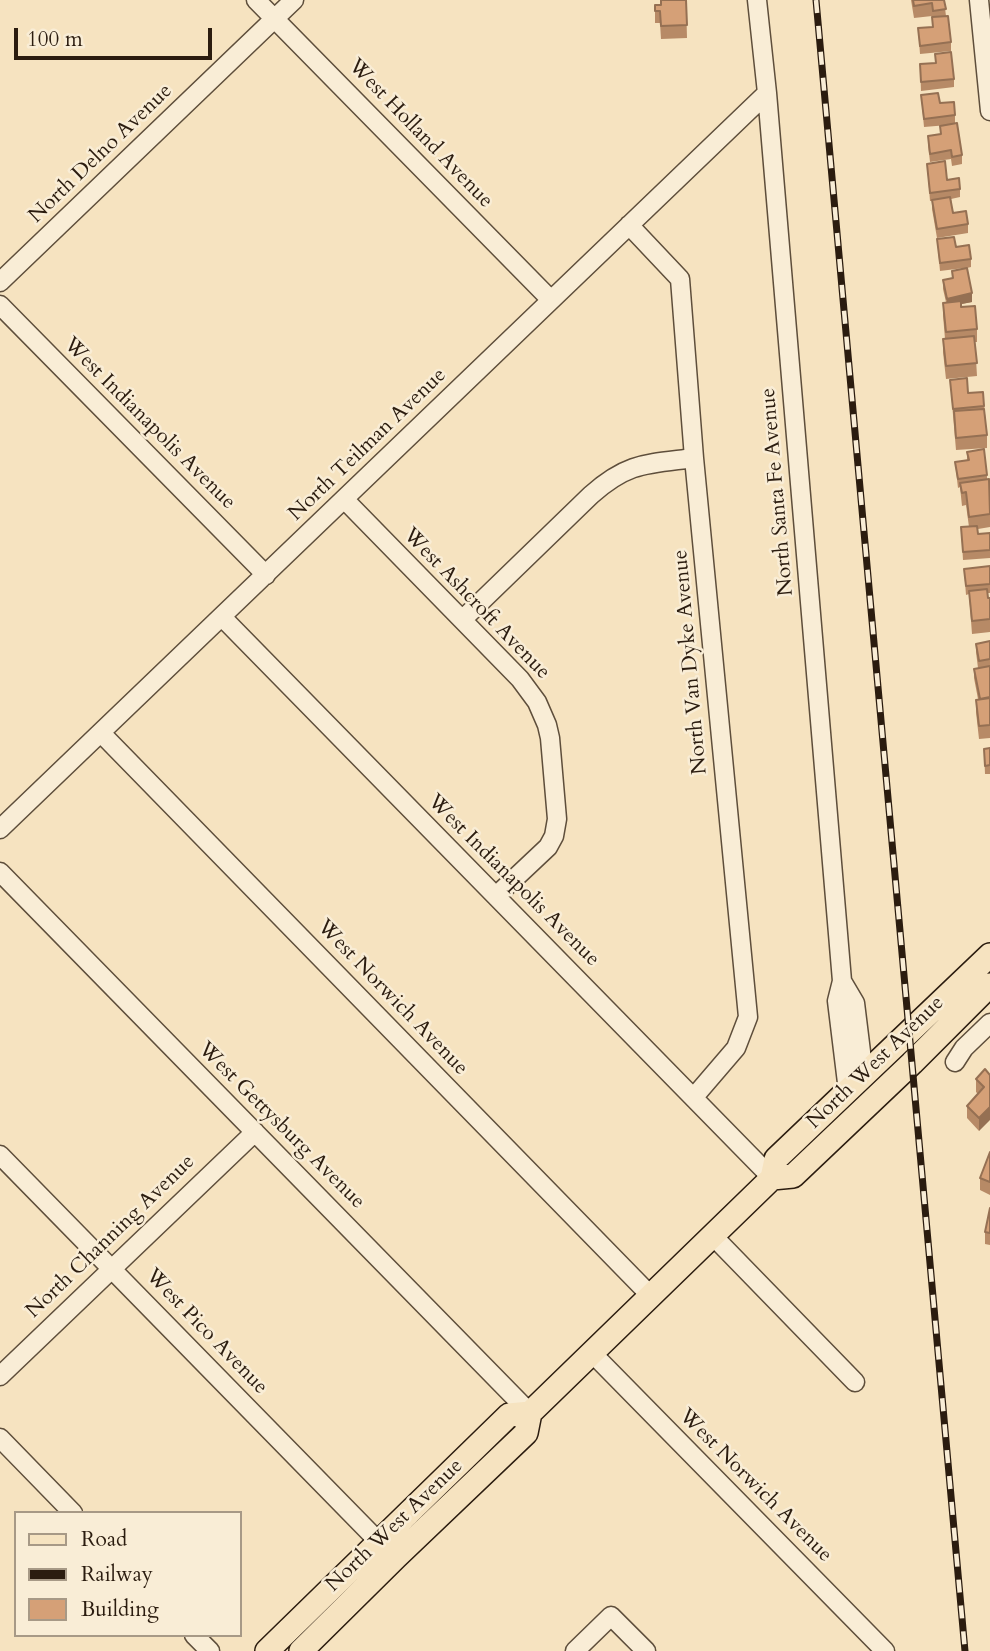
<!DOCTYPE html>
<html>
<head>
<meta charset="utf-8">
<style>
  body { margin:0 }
  #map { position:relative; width:990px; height:1651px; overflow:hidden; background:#f6e3c0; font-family:Cardo,serif }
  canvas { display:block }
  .legend { position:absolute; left:14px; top:1511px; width:228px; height:126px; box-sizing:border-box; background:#f9edd6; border:2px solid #a79986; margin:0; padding:9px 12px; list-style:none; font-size:21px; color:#2b1c0f }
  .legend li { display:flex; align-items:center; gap:14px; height:35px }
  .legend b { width:35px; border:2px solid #a79986 }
  .scale { position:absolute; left:14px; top:28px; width:198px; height:32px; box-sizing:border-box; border:4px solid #2b1c0f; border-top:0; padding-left:9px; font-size:21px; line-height:24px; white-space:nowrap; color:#2b1c0f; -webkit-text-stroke:5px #f9edd6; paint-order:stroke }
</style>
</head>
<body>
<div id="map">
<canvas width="990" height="1651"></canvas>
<ul class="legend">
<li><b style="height:9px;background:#f6e3c0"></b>Road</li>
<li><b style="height:9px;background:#2b1c0f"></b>Railway</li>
<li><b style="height:19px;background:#d5a077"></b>Building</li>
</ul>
<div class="scale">100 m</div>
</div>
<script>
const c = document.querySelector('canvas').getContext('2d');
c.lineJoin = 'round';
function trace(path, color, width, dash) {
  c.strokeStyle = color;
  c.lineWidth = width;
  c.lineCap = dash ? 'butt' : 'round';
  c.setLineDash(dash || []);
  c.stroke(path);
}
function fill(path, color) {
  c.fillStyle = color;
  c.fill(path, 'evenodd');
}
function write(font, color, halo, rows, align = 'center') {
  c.font = font + ' Cardo,serif';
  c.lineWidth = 5;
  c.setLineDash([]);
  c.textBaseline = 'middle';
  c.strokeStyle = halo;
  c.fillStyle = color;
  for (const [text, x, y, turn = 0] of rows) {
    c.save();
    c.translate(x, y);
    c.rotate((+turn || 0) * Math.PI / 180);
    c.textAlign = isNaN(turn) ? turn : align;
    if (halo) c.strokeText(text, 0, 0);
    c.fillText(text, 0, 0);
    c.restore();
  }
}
const minor = new Path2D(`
  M256,0L551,300
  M757,0L767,93L842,981L837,1001L848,1091
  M979,0L990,111
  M629,225L680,279L694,458L748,1017L736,1048L694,1097
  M0,282L294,0
  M0,305L266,575
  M344,499L520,679L537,702L547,725L550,738L557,819L554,836L548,847L496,896
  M222,617L772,1178
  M463,619L591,495C628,462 647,464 694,458
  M101,733L651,1296
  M0,829L767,93
  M0,872L530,1413
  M842,981L855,1003L864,1076
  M955,1062L964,1048L990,1023
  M0,1155L379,1542
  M713,1236L855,1382
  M592,1353L885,1651
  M0,1376L255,1132
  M0,1438L73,1513
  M194,1635L210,1651
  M575,1651L611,1616L646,1651`);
const major = new Path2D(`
  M772,1178L793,1176L912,1063L990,985
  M267,1651L509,1415L530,1413
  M301,1651L396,1557L526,1433L530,1413L772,1178L776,1159L990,955`);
trace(minor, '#5e4e3b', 21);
trace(major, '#2b1c0f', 26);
trace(minor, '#f9edd6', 18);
trace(major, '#f6e3c0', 23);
const rail = new Path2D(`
  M816,0L965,1651`);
trace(rail, '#2b1c0f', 7);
trace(rail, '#f9edd6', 4.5, [13]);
fill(new Path2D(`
  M660,0H686L687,38L661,39L660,23H655V5H660Z
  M911,0H944L946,16L951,42V51L920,54L918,28L932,27V16L914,18Z
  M935,54L954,79V87L921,91L920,64L935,63Z
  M921,95L940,103L955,115V124L962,155V164L952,166L951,159L930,162L928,144V136L940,134V126L948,125L924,127Z
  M927,164L960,189V197L951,199L953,213L968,224V233L937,238L932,209V201H930Z
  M937,239L956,247L971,259V267L967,268L972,302L961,304V307L977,329V342H975L977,376L946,379L943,352V339H945L943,315V303L946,302L943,289V280L952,279V271L964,268L940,271Z
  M950,380L968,393L983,392L987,435V448L956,450Z
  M967,452L987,475V479L990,485V527L978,529V534L990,533V558L963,560L961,527H969L966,505L962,506L960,487L958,488L955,462L967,460Z
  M990,566V593H987L988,598H990V632L972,634L969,594L966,595L964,569Z
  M990,641V738L979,739L976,712V700L978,699L974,678V669L978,668L976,652V644Z
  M990,748V774H985L984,749Z
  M990,1075L979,1131L967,1118V1106L978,1094L976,1092V1079Z
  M990,1152V1195L980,1190V1178Z
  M990,1208V1245L985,1244V1232Z`), '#b78a66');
fill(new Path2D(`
  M972,293V302L947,307V299Z
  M990,1107V1120L979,1131V1118Z`), '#957053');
const building = new Path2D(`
  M661,0H686L687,25L661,26L660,11H655V5H661Z
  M913,0H944L946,9L933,11L932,3L914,6Z
  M948,16L951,42L920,46L918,28L933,27L932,17Z
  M951,52L954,79L921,82L920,64L936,63L935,54Z
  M938,93L940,103L954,102L955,115L924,119L921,95Z
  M957,123L962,155L952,157L951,150L930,154L928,136L941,134L940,126Z
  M945,161L947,180L959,178L960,189L930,193L927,164Z
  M950,197L953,213L966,211L968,224L937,229L932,200Z
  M954,237L956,247L969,245L971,259L940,263L937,239Z
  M967,268L972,293L947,299L943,280L953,278L952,271Z
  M961,301V307L975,306L977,329L946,332L943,303Z
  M974,336L977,363L946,366L943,339Z
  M967,378L968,393L983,392L984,406L953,409L950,380Z
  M984,409L987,435L956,438L954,411Z
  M984,449L987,475L958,479L955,462L969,460L967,452Z
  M989,479L990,514L969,517L966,492L962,493L960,483Z
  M977,526L978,534L990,533V550L963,552L961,527Z
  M990,566V584L966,586L964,569Z
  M987,589L988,598H990V619L972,621L969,591Z
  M990,641V659L979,661L976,644Z
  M990,666V697L980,699L974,669Z
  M990,698V725L979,726L976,700Z
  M990,748V765L985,766L984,749Z
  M985,1069L990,1075V1107L979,1118L967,1106L984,1087L976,1079Z
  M990,1152V1182L980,1178Z
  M990,1208V1233L985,1232Z`);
fill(building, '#d5a077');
trace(building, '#957053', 2);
write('21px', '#2b1c0f', '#f9edd6', [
  ["West Holland Avenue",420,134,46],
  ["North Delno Avenue",101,154,-44],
  ["West Indianapolis Avenue",149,424,45],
  ["North Teilman Avenue",368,445,-44],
  ["North Santa Fe Avenue",778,492,-95],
  ["West Ashcroft Avenue",476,604,46],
  ["North Van Dyke Avenue",691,662,-95],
  ["West Indianapolis Avenue",513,881,45],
  ["West Norwich Avenue",392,998,46],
  ["North West Avenue",876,1063,-44],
  ["West Gettysburg Avenue",281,1126,45],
  ["North Channing Avenue",111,1237,-44],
  ["West Pico Avenue",206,1332,46],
  ["West Norwich Avenue",755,1486,45],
  ["North West Avenue",395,1526,-44]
]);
</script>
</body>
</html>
